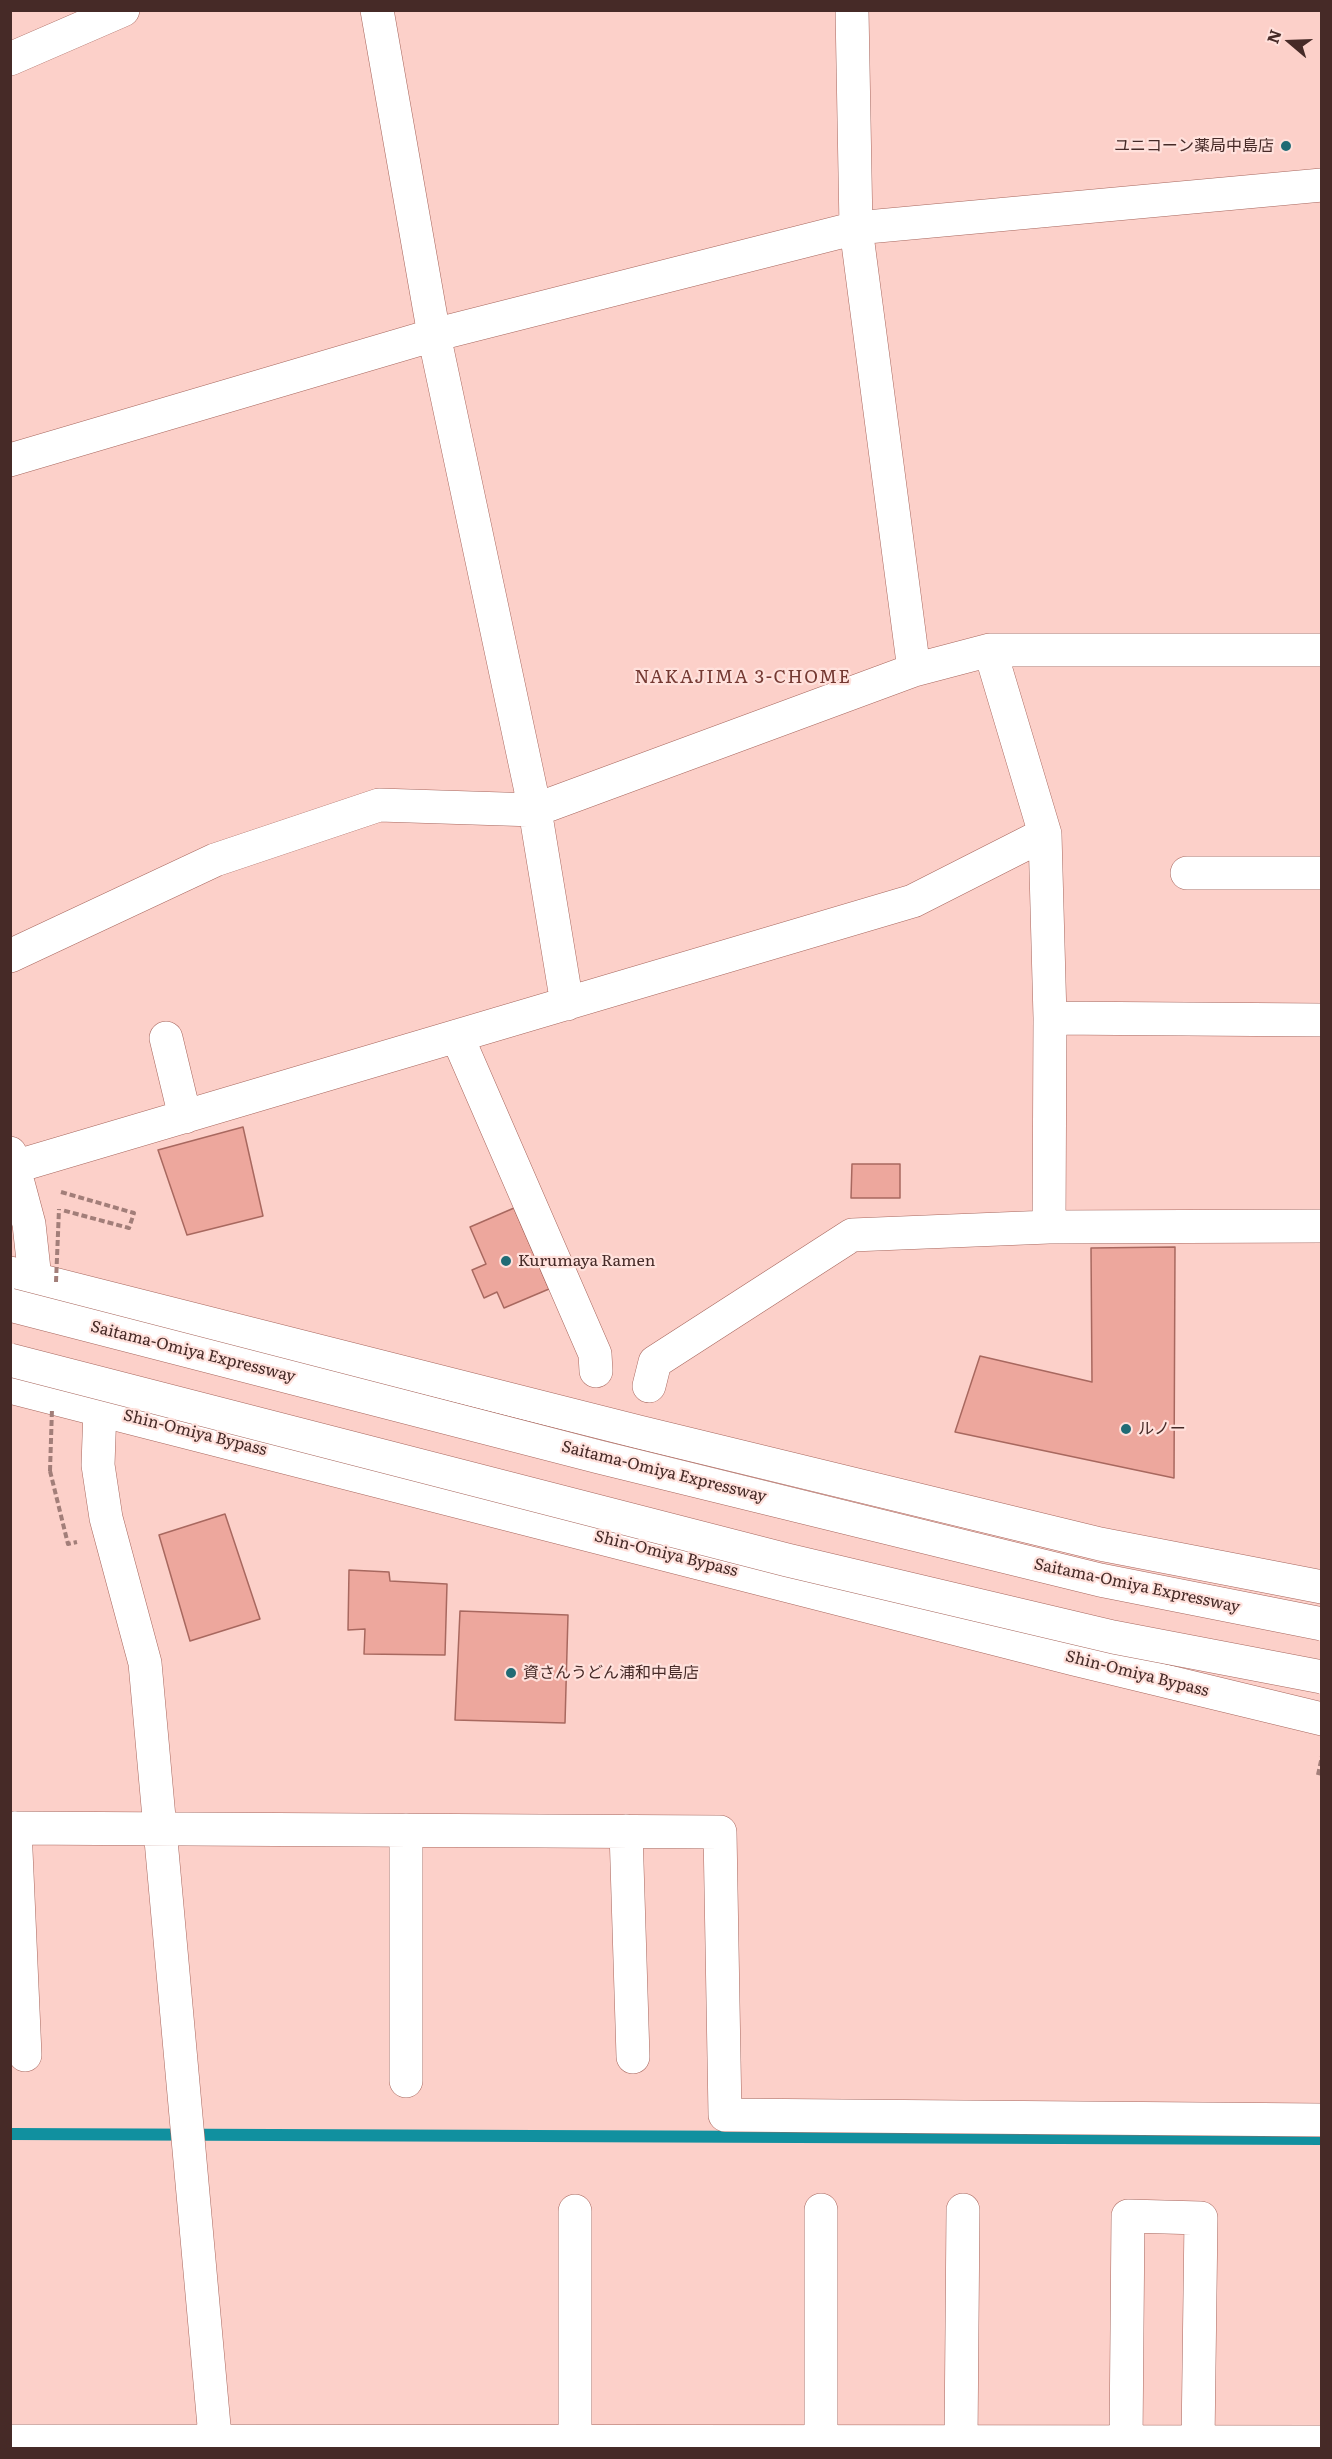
<!DOCTYPE html>
<html>
<head>
<meta charset="utf-8">
<style>
  body { margin:0 }
  #map { position:relative; width:1332px; height:2459px; overflow:hidden; background:#fcd0c9; font-family:Literata,serif }
  canvas { display:block }
  .frame { position:absolute; inset:0; border:12px solid #462a27; pointer-events:none }
  .north { position:absolute; left:1260px; top:12px; width:60px; height:60px; -webkit-text-stroke:4px #ffe1dc; paint-order:stroke; rotate:289deg; font-size:16px; font-weight:700; line-height:24px; text-align:center; color:#462a27 }
  .north::after { content:''; display:block; margin:auto; width:21px; height:27px; background:#462a27; clip-path:polygon(50% 0,100% 100%,50% 72%,0 100%) }
</style>
</head>
<body>
<div id="map">
<canvas width="1332" height="2459"></canvas>
<div class="frame"></div>
<div class="north">N</div>
</div>
<script>
const c = document.querySelector('canvas').getContext('2d');
c.lineJoin = 'round';
function trace(path, color, width, dash) {
  c.strokeStyle = color;
  c.lineWidth = width;
  c.lineCap = dash ? 'butt' : 'round';
  c.setLineDash(dash || []);
  c.stroke(path);
}
function fill(path, color) {
  c.fillStyle = color;
  c.fill(path, 'evenodd');
}
function write(font, color, halo, rows, align = 'center') {
  c.font = font + ' Literata,"Noto Sans JP",serif';
  c.lineWidth = 4.5;
  c.setLineDash([]);
  c.textBaseline = 'middle';
  c.strokeStyle = halo;
  c.fillStyle = color;
  for (const [text, x, y, turn = 0] of rows) {
    c.save();
    c.translate(x, y);
    c.rotate((+turn || 0) * Math.PI / 180);
    c.textAlign = isNaN(turn) ? turn : align;
    if (halo) c.strokeText(text, 0, 0);
    c.fillText(text, 0, 0);
    c.restore();
  }
}
trace(new Path2D(`
  M10,2134L1322,2139`), '#11909f', 12);
const building = new Path2D(`
  M243,1127L263,1216L187,1235L158,1150Z
  M852,1164H900V1198H851Z
  M514,1208L549,1289L504,1308L497,1292L484,1298L472,1270L486,1264L470,1227Z
  M1175,1247L1174,1478L955,1432L980,1356L1092,1382L1091,1248Z
  M225,1514L260,1619L190,1641L159,1535Z
  M349,1570L389,1572L390,1581L447,1584L445,1655L364,1654L365,1629L348,1630Z
  M460,1611L568,1615L565,1723L455,1720Z`);
fill(building, '#eda79d');
trace(building, '#a8685f', 1.5);
const minor = new Path2D(`
  M377,10L434,335L535,810L567,1004
  M852,10L856,228L914,670
  M10,59L123,10
  M10,460L434,335L856,228L1322,185
  M990,650L1045,834L1050,1018L1049,1227
  M1187,873H1322
  M10,956L215,860L379,805L535,810L914,670L990,650H1322
  M1050,1018L1322,1020
  M457,1036L595,1354L596,1371
  M166,1038L185,1117
  M10,1153L29,1224L35,1279
  M14,1167L913,901L1045,834
  M649,1386L655,1362L852,1235L1049,1227L1322,1226
  M100,1409L98,1465L106,1518L145,1663L216,2448
  M10,1828L720,1832L725,2115L1322,2120
  M15,1828L25,2055
  M406,1830V2081
  M626,1831L633,2057
  M10,2441L1322,2442
  M575,2441V2211
  M821,2441V2210
  M961,2442L963,2210
  M1126,2442L1128,2216L1201,2218L1198,2442`);
const highway = new Path2D(`
  M10,1273L639,1432L1100,1544L1322,1587
  M10,1387L1074,1659L1322,1719`);
trace(minor, '#a7665d', 34);
trace(highway, '#a7665d', 34);
trace(new Path2D(`
  M61,1192L134,1213L129,1228L62,1210
  M50,1471L68,1544L77,1542
  M1318,1775L1322,1756`), '#a27e79', 4, [6, 3]);
trace(minor, '#fff', 33);
trace(highway, '#fff', 33);
const highwayBridge = new Path2D(`
  M10,1305L599,1457L1100,1580L1322,1624
  M10,1360L787,1560L1113,1637L1322,1677`);
trace(highwayBridge, '#a7665d', 34, []);
trace(new Path2D(`
  M56,1282L59,1209
  M50,1471L52,1409`), '#a27e79', 4, [6, 3]);
trace(highwayBridge, '#fff', 33);
for (const [x, y, r, color] of [
  [1286,146,6,"#216b75"],
  [506,1261,6,"#216b75"],
  [1126,1429,6,"#216b75"],
  [511,1673,6,"#216b75"]
]) {
  const dot = new Path2D();
  dot.arc(x, y, r, 0, 2 * Math.PI);
  c.fillStyle = color;
  c.fill(dot);
  trace(dot, '#ffe1dc', 2);
}
write('16px', '#462a27', '#ffe1dc', [
  ["ユニコーン薬局中島店",1274,146,"right"],
  ["Kurumaya Ramen",518,1261],
  ["ルノー",1138,1429],
  ["資さんうどん浦和中島店",523,1673]
], 'left');
write('16px', '#462a27', '#ffe1dc', [
  ["Saitama-Omiya Expressway",193,1352,14],
  ["Shin-Omiya Bypass",195,1433,14],
  ["Saitama-Omiya Expressway",664,1472,14],
  ["Shin-Omiya Bypass",666,1554,14],
  ["Saitama-Omiya Expressway",1137,1586,12],
  ["Shin-Omiya Bypass",1137,1674,14]
]);
c.letterSpacing = '1.5px';
write('18px', '#753932', '#ffe1dc', [
  ["NAKAJIMA 3-CHOME",743,678]
]);
c.letterSpacing = '0px';
</script>
</body>
</html>
